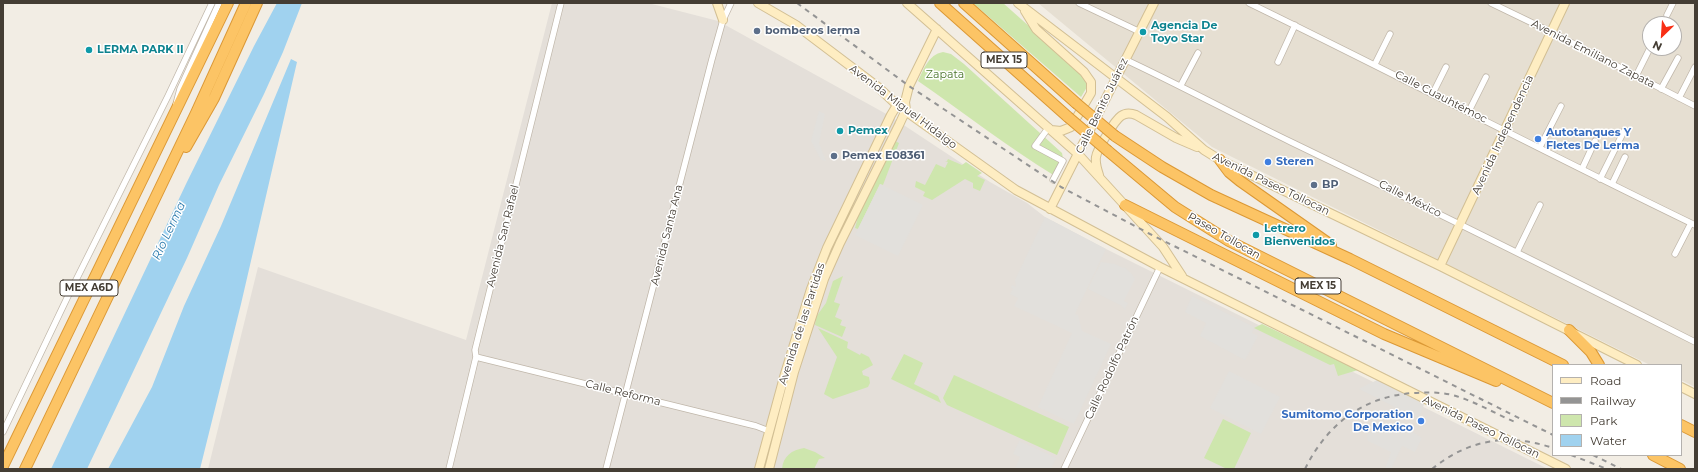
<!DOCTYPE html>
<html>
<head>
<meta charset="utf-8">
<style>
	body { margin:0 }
	#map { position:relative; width:1698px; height:472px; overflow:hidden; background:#f2ede4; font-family:Montserrat,sans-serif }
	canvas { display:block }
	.frame { position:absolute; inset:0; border:4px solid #443d34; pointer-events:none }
	.legend { position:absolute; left:1552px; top:364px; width:130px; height:92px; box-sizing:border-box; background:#fff; border:1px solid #b4b1ae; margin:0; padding:5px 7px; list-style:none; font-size:12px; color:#443d34 }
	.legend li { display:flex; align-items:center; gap:8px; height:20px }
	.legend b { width:20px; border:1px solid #b4b1ae }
	.north { position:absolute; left:1642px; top:16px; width:40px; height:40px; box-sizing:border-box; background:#fff; border:1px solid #b4b1ae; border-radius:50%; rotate:205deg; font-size:11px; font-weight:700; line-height:16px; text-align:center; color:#443d34 }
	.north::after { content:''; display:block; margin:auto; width:14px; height:18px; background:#f82f15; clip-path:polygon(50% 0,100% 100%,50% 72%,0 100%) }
</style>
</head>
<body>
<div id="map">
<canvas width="1698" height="472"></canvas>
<div class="frame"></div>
<ul class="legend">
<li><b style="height:5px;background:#feedc2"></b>Road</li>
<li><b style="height:5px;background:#949494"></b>Railway</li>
<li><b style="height:11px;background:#cee6ad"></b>Park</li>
<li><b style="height:11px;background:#a0d2ef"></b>Water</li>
</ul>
<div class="north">N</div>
</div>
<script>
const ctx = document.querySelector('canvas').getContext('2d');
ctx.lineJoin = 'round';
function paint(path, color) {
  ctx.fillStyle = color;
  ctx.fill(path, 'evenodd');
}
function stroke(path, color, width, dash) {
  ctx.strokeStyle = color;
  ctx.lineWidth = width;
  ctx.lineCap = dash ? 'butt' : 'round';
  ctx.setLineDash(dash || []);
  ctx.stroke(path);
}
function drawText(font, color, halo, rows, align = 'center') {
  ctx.font = font + ' Montserrat,sans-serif';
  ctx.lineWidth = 3;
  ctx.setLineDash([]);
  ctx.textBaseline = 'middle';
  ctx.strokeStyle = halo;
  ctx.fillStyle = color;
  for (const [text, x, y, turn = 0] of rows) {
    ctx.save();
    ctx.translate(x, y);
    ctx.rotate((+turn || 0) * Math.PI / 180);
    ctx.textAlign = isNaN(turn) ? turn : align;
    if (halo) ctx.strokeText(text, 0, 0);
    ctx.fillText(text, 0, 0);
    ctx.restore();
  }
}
const residential = new Path2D(`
	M1038 3H1695V387L1681 380V365H1650L1212 147ZM1650 24H1674V48H1650Z`);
const industrial = new Path2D(`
	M552 3H648L718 21 890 116 990 182 1027 203 1045 217 1106 249 1548 469H208L258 267 466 340Z`);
const green = new Path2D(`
	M973 3H1003L1084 75 1087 87 1081 97Z
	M943 52 951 54 964 64 1062 153 1063 158 1055 176C1008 147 964 113 918 81 924 69 928 55 943 52Z
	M893 140 899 143 883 185 880 184 858 229 855 228 862 202Z
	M948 159 962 165 966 162 982 173 977 176 985 180 980 191 973 188V183L965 179 932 200 923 196 925 192 915 187 916 181 925 185 936 164 945 168 948 162 945 161H947Z
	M843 276 834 302 840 304 835 317 842 320 840 325 846 327 842 337 815 325 816 317 826 303 833 281Z
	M1262 324 1358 370 1338 376 1334 364 1330 365 1254 328Z
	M818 328 848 342 847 348 860 355 861 353 869 357 873 365 862 371 863 375 869 377 870 383 868 387 833 399 824 394 837 357Z
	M904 354 923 363 914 384 938 396 941 403 891 379Z
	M954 375 1069 427 1057 455 947 405 943 398Z
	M1223 419 1251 433 1234 469H1227L1204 458Z
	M804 448 815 452 825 458 819 459 814 469H782C783 456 792 450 804 448Z`);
const parking = new Path2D(`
	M819 111 825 114 819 143 826 161 821 160 811 141Z
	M880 184 923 205 898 256 855 235Z
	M1045 217 1106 249 1075 314 1078 315 1082 331 1111 344 1074 424 1038 407 1072 333 1014 306 1018 298 1010 294 1013 289 1011 288 1012 285 1016 287 1015 280Z
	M1101 262 1115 264 1123 268 1124 267 1131 273 1135 279 1124 301 1128 303 1125 310 1122 306 1088 289Z
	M1192 296 1254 327 1252 333 1258 336 1245 360 1200 336 1206 323 1185 312Z
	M1229 371 1280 397 1261 434 1210 408Z
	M1377 380 1424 404 1419 419 1359 389Z
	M1373 419 1377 420 1394 429 1398 421 1412 429 1411 431 1422 438 1415 452 1402 446 1391 469H1385L1391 452 1368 441 1367 437Z
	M1019 441 1056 458 1051 469H1015L1020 457 1013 454Z`);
const water = new Path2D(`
	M277 3H302L283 52 264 94 219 185 187 258 87 469H51L186 184 254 46Z
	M291 59 297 62 241 304 200 469H108L152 387 184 306 221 226Z`);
const street = new Path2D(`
	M1079 3 1140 32
	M1249 3C1399 76 1546 153 1695 225
	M1491 3 1551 32 1695 106
	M1667 15 1673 3
	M1124 59C1180 85 1235 115 1291 142 1426 207 1561 274 1695 342
	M1278 62 1295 25
	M1375 64 1390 34
	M1636 76 1650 48
	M1181 85 1198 53
	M1661 89 1678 58
	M1433 93 1446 67
	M1679 98 1695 67
	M176 104 180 89 219 3
	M1469 111 1486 77
	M1049 127 1035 146 1063 161 1053 180
	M1540 147 1561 106
	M1582 169 1595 141
	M1600 179 1624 131
	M1612 184 1625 157
	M1517 252 1540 205
	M1675 254 1691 223
	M476 357 756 426 769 431
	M3 432 68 296 168 96 212 3
	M449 469 476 357 475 350 561 3
	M606 469 712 59 723 20 731 3
	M1064 469 1160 267`);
const secondary = new Path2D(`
	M717 3 723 20
	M758 3 796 25 878 87 897 105 1016 190 1160 267 1566 469
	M907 3 1078 154 1163 247 1182 276
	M1018 3 1167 117 1204 150 1220 160 1440 266 1637 365
	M1025 11 1036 29 1084 72 1091 82V93L1071 127 1061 131 1051 130
	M1099 175C1097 169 1095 163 1096 157 1097 149 1115 120 1121 116 1125 113 1131 113 1136 115L1176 138 1197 147
	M1050 209 1154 3
	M1440 266 1565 3
	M1681 387 1695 394
	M759 469 784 377 811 289 827 248 891 115 897 105 901 103
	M769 469 794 372 824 279 840 243 899 125 906 110 905 102 909 86 937 29`);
const highway = new Path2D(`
	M940 3 1068 117
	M964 3 1076 103
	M1115 136 1162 167 1211 195 1350 259 1563 365
	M186 147 214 98 257 3
	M1108 151 1175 207 1229 241 1553 403
	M1220 160 1229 172 1240 181 1331 245
	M1125 205 1384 334 1496 381
	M1569 330 1591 352 1599 365
	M1681 425 1695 432
	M1653 455 1680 469
	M3 466 228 3
	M25 469 196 113 246 3`);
const rail = new Path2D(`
	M797 3 909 86 1061 187 1150 234 1553 435
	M1571 455 1607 469
	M1593 455 1621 469
	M1305 469C1327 424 1364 396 1414 393 1428 392 1443 392 1456 396 1476 402 1496 414 1515 422
	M1432 469C1469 439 1508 433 1553 448`);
const highwayBridge = new Path2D(`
	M1076 103 1115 136
	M1068 117 1108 151`);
const markers = [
	[757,31,4,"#5c6f8a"],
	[1143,32,4,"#0f9aa8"],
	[89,50,4,"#0f9aa8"],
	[840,131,4,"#0f9aa8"],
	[1538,139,4,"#3f7fe0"],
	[834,156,4,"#5c6f8a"],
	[1268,162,4,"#3f7fe0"],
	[1314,185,4,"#5c6f8a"],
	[1256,235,4,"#0f9aa8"],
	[1421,421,4,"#3f7fe0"]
];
const shields = [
	[1004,60,46],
	[1318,286,46],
	[89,288,58]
];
const shieldNames = [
	["MEX 15",1004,60],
	["MEX 15",1318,286],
	["MEX A6D",89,288]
];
const cultureNames = [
	["Agencia De",1151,26],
	["Toyo Star",1151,39],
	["LERMA PARK II",97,50],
	["Pemex",848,131],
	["Letrero",1264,229],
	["Bienvenidos",1264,242]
];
const serviceNames = [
	["bomberos lerma",765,31],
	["Pemex E08361",842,156],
	["BP",1322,185]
];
const streetNames = [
	["Avenida Emiliano Zapata",1593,54,27],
	["Calle Cuauhtémoc",1441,97,27],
	["Calle Benito Juárez",1102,106,-64],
	["Avenida Miguel Hidalgo",903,107,37],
	["Avenida Independencia",1503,135,-65],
	["Avenida Paseo Tollocan",1271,184,26],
	["Calle México",1410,199,27],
	["Avenida Santa Ana",667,235,-76],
	["Avenida San Rafael",503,236,-76],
	["Paseo Tollocan",1224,236,30],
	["Avenida de las Partidas",802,324,-72],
	["Calle Rodolfo Patrón",1112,368,-65],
	["Calle Reforma",623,393,14],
	["Avenida Paseo Tollocan",1481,427,26]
];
const parkNames = [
	["Zapata",945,75]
];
const shopNames = [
	["Autotanques Y",1546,133],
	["Fletes De Lerma",1546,146],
	["Steren",1276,162],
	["Sumitomo Corporation",1413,415,"right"],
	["De Mexico",1413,428,"right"]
];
const waterNames = [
	["Río Lerma",169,231,-65]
];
paint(residential, '#e6dfd2');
paint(industrial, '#e4dfd9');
paint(green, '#cee6ad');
paint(parking, '#e2e0dc');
paint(water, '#a0d2ef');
stroke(street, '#c0b7aa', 7);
stroke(secondary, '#d2bf94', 10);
stroke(highway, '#db9835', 12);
stroke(street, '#fff', 5.5);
stroke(secondary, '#feedc2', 8);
stroke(highway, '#fcc465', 10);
stroke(rail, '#949494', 2, [5, 5]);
stroke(highwayBridge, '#db9835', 12, []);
stroke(highwayBridge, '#fcc465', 10);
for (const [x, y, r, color] of markers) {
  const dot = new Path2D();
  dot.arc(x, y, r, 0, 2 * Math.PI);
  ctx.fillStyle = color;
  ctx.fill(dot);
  stroke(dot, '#fff', 1.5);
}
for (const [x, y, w] of shields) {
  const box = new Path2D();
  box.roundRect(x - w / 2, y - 8, w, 16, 3);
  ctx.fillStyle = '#fff';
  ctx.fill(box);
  stroke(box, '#443d34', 1);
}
drawText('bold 10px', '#443d34', null, shieldNames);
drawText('bold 11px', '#0d838f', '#fff', cultureNames, 'left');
drawText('bold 11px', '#4e5e75', '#fff', serviceNames, 'left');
drawText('11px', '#443d34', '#fff', streetNames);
drawText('11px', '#487428', '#fff', parkNames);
drawText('bold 11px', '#366cbe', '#fff', shopNames, 'left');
drawText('italic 12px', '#2f7dae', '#fff', waterNames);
</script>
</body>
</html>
